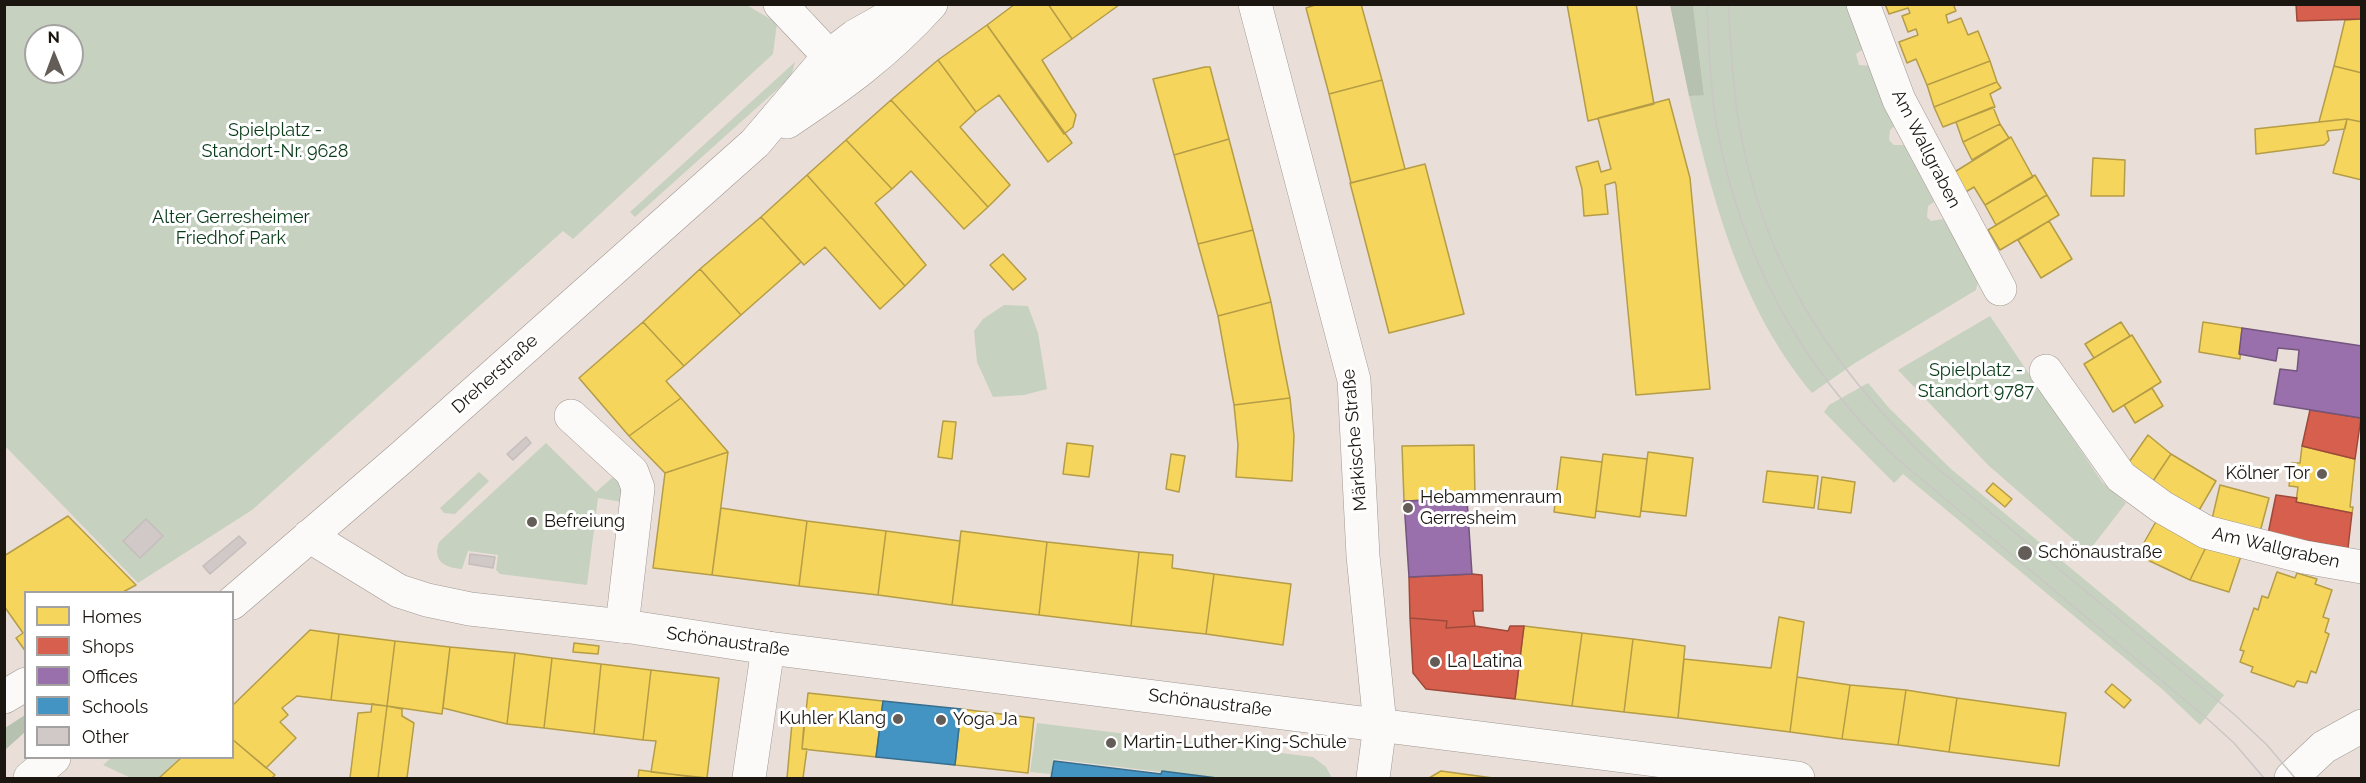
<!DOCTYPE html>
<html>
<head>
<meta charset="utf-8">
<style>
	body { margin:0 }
	#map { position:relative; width:2366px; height:783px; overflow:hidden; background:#e9dfd8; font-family:Raleway,sans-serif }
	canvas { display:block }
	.frame { position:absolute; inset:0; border:6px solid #1c1611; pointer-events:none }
	.legend { position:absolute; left:24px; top:591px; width:210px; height:168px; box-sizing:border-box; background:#fff; border:2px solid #a4a2a0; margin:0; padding:8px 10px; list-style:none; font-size:18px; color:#1c1611 }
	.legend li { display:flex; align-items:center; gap:12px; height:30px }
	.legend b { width:30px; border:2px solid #a4a2a0 }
	.north { position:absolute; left:24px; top:24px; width:60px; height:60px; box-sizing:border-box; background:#fff; border:2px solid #a4a2a0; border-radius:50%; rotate:359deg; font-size:16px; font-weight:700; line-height:24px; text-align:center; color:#1c1611 }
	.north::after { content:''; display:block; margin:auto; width:21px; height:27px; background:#645c57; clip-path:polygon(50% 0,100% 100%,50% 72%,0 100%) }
</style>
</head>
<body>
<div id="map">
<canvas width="2366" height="783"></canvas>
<div class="frame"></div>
<ul class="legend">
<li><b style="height:16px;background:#f6d55c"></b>Homes</li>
<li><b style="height:16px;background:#d6604d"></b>Shops</li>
<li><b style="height:16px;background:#9970ab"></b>Offices</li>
<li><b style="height:16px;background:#4393c3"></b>Schools</li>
<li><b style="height:16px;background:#d0c9c7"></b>Other</li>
</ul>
<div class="north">N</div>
</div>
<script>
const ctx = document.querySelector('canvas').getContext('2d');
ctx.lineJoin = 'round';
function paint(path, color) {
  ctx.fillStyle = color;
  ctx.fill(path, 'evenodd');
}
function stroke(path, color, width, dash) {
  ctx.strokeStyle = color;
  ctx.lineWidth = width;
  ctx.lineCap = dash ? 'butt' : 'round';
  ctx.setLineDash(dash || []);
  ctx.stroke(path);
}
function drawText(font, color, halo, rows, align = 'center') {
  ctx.font = font + ' Raleway,sans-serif';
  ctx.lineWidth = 6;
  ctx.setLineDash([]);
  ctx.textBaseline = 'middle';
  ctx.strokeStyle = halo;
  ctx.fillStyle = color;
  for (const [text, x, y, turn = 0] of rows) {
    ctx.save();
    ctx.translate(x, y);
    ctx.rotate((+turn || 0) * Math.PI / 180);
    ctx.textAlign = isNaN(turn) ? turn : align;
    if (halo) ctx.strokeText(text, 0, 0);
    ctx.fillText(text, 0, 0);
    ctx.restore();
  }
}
const green = new Path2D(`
	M745 4 777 23 773 54 573 239 563 231 252 510 138 583 5 446V5ZM36 36H72V72H36Z
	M1693 5H1849L1866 47 1856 54 1859 65 1873 66 1896 125 1890 130 1889 140 1894 145H1904L1934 202 1928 206 1927 217 1931 221 1943 219 1979 277 1976 290 1855 363 1812 393C1741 308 1713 202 1689 96L1704 94Z
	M795 62 791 77 635 217 630 212Z
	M1004 305 1028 306 1038 333 1047 389 1024 395 993 397 977 362 974 331 983 319Z
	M1990 316 2102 482 2126 503 2088 552 1988 465 1898 370Z
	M1868 383 1889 408 1951 469 2224 695 2200 725 2162 689 1903 474 1894 483 1824 412 1829 405Z
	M546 443 596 492 613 477 623 487 622 502 598 498 587 585 500 574 496 570 498 555 468 551 462 569C446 568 432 562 439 542Z
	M479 472 489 481 455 514 444 513 440 508Z
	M1037 723 1313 757 1326 767 1332 778H1211L1054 759 1051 774 1030 772Z
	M111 758H179V759L159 778H131L103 765Z`);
const forest = new Path2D(`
	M1670 5H1693L1704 95 1689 96Z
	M25 715V732L5 750V728Z`);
const homes = new Path2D(`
	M1015 4H1048L1072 39 1042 60 1076 115 1073 127 1064 134 987 25Z
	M1048 4H1119V5L1072 39Z
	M1318 4H1361L1382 80 1329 94 1306 8Z
	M1567 4H1636L1654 104 1588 121Z
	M1885 4H1953L1956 11 1946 15 1948 23 1961 18 1968 35 1978 31 1990 61 1927 85 1916 59 1907 63 1899 42 1918 35 1916 29 1908 32 1902 16 1910 13 1908 8 1889 14Z
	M2362 19V73L2334 66 2345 20Z
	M987 25 1072 143 1048 162 999 95 976 112 938 60Z
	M938 60 976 112 960 127 1010 185 988 207 891 100Z
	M1990 61 1997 82 1934 107 1927 85Z
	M2334 66 2362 73V122L2347 119 2319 122Z
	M1205 67H1210L1229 139 1174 155 1153 79Z
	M1382 80 1405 169 1351 183 1329 94Z
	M1997 82 2001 88 1990 94 1995 107 1943 127 1934 107Z
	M1669 99 1690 178 1710 389 1636 395 1616 185 1615 182 1605 185 1608 214 1584 216 1582 189 1576 167 1598 161 1601 172 1611 169 1598 118Z
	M891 100 988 207 964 229 911 171 892 189 846 140Z
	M1993 107 2000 124 1963 142 1956 122Z
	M2347 119 2362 122V180L2333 173Z
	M2347 119 2345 129 2327 131 2329 140 2324 145 2256 154 2255 129Z
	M2000 124 2009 138 1972 160 1963 142Z
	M2011 137 2033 177 1985 205 1974 187 1964 193 1953 173Z
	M1229 139 1253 230 1198 244 1174 155Z
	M846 140 892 189 875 203 926 265 905 286 807 175Z
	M2093 158 2125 160 2124 196H2091Z
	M1425 164 1464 314 1389 333 1350 183Z
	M807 175 905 286 880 309 825 247 804 265 761 217Z
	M2035 175 2047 195 1996 225 1985 205Z
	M2047 195 2059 215 2000 250 1988 230Z
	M761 217 801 262 741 315 700 269Z
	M2049 221 2072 259 2041 278 2018 240Z
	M1253 230 1271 302 1218 316 1198 244Z
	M1003 254 1026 279 1013 290 990 265Z
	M700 269 741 315 684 366 643 322Z
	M1271 302 1290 398 1234 405 1218 316Z
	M643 322 684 366 666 381 681 398 629 436 579 378Z
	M2121 322 2130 336 2094 358 2085 344Z
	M2203 322 2242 328 2240 359 2199 352Z
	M2132 335 2161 382 2113 412 2084 364Z
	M2152 388 2163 406 2135 423 2124 405Z
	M681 398 728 452 665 473 629 436Z
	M1290 398 1294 436 1292 481 1236 477 1238 445 1234 405Z
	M943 421 956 422 952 459 938 457Z
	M2148 435 2171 454 2151 484 2127 465Z
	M1067 443 1093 446 1089 477 1063 474Z
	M1474 445 1475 498 1404 501 1402 446Z
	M2302 446 2355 459 2350 507H2353L2352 513 2296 502 2298 487 2289 486 2292 463H2300Z
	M728 452 712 575 653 568 665 473Z
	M1648 452 1693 458 1686 516 1641 511Z
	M1171 454 1185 456 1179 492 1166 489Z
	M1603 454 1647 459 1640 517 1596 511Z
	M2171 454 2216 481 2198 512 2151 484Z
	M1561 457 1602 462 1595 518 1554 512Z
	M1767 471 1818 476 1814 508 1763 502Z
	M1822 477 1855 482 1851 513 1818 509Z
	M1993 483 2012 499 2005 507 1986 491Z
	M2220 485 2269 498 2260 532 2212 519Z
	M721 508 807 521 799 586 712 575Z
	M68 516 136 585 123 592H26V652L16 638 23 633 4 606V556Z
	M2158 518 2208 543 2190 580 2137 555Z
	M807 521 886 531 878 595 799 586Z
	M886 531 960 541 952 605 878 595Z
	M961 531 1047 542 1039 615 952 605Z
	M1047 542 1139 552 1131 626 1039 615Z
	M2208 543 2242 553 2229 592 2190 580Z
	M1139 552 1173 555 1172 568 1214 574 1206 634 1131 626Z
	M2277 572 2295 578 2297 573 2317 579 2315 584 2332 590 2323 617 2329 619 2325 632 2329 634 2316 673 2311 671 2307 683 2297 681 2294 687 2251 672 2253 667 2240 662 2244 651 2240 650 2254 608 2258 610 2262 596 2268 598Z
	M1214 574 1291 584 1283 645 1206 634Z
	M1779 617 1804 622 1790 732 1678 718 1684 659 1771 668Z
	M1524 626 1582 633 1572 706 1515 699Z
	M310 630 339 634 331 700 297 696 282 708 288 715 280 722 296 738 266 768 232 739V706Z
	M1582 633 1633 639 1624 712 1572 706Z
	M339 634 395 641 387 706 331 700Z
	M1633 639 1685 646 1678 718 1624 712Z
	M395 641 450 647 442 714 387 706Z
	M574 643 599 646 598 654 573 652Z
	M450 647 515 653 507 724 443 708Z
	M515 653 552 658 544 728 507 724Z
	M552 658 601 664 594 734 544 728Z
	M601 664 651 670 643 740 594 734Z
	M651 670 719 678 707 778 651 772 656 741 643 740Z
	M1797 677 1850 685 1842 739 1790 732Z
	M2112 684 2131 700 2124 708 2105 692Z
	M1850 685 1906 690 1898 745 1842 739Z
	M1906 690 1957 698 1949 752 1898 745Z
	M808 693 883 701 876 757 802 749Z
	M1957 698 2066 713 2059 766 1949 752Z
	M372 704 387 706 378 778H350L358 713 371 712Z
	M387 706 402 709V716L414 723 407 778H378Z
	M961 709 1034 718 1028 773 955 765Z
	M792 723H804L802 749H807L803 778H787Z
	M232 739 275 775 272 778H159L181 758H232Z
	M639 770 701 778H638Z
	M1441 771 1493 778H1429Z`);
const shops = new Path2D(`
	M2296 4H2362V19L2297 21Z
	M2310 410 2361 418 2355 459 2302 446Z
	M2276 495 2297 498 2296 502 2352 513 2348 548 2268 534Z
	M1472 574 1482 575 1483 611H1473L1475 626 1446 628 1447 621 1410 618 1409 577Z
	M1410 618 1447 621 1446 628 1475 626 1508 631 1510 626H1524L1515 699 1426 689 1413 673Z`);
const offices = new Path2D(`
	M2242 328 2362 346 2361 418 2274 404 2280 369 2297 371 2299 350 2278 348 2276 361 2239 354Z
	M1467 499 1472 574 1409 577 1404 501Z`);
const schools = new Path2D(`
	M883 701 961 709 955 765 876 757Z
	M1054 761 1161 774 1162 771 1217 778H1051Z`);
const building = new Path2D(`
	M526 437 531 443 513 460 507 454Z
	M146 519 163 536 140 558 123 541Z
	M239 536 246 543 210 574 203 566Z
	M470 554 495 557 493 568 469 564Z`);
const street = new Path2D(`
	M780 4 829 56
	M1255 4 1354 380 1363 556 1380 725 1373 778
	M1863 4 1899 100 2000 289
	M2046 371 2121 477 2162 507 2206 532 2304 557 2362 567
	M571 416 632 472 638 488 622 626
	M4 697 26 684
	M749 778 768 648
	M2291 778 2324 747 2362 726`);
const secondary = new Path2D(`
	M787 122C841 86 887 53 931 4
	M309 536 399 591 427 600 470 609 631 627 768 648 1798 778
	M232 603 402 457 755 143 829 56 855 36 912 4
	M30 778 54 758`);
const tram = new Path2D(`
	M1707 4C1709 45 1710 87 1717 128 1741 256 1800 366 1894 456L2211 722 2234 743 2264 778
	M1728 4C1731 42 1732 81 1738 118 1761 261 1827 363 1930 462L2235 715 2267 745 2295 778`);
const markers = [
	[2322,474,6,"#645c57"],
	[1408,508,6,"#645c57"],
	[532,522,6,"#645c57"],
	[2025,553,8,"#645c57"],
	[1435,662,6,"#645c57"],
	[898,719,6,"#645c57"],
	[941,720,6,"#645c57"],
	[1111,743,6,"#645c57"]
];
const parkNames = [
	["Spielplatz -",275,131],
	["Standort-Nr. 9628",275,152],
	["Alter Gerresheimer",231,218],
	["Friedhof Park",231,239],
	["Spielplatz -",1976,371],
	["Standort 9787",1976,392]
];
const streetNames = [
	["Am Wallgraben",1926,149,63],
	["Dreherstraße",495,374,-42],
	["Märkische Straße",1355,440,-95],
	["Am Wallgraben",2276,548,13],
	["Schönaustraße",728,642,8],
	["Schönaustraße",1210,703,7]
];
const poiNames = [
	["Kölner Tor",2310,474,"right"],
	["Hebammenraum",1420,498],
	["Gerresheim",1420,519],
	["Befreiung",544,522],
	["Schönaustraße",2038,553],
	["La Latina",1447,662],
	["Kuhler Klang",886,719,"right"],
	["Yoga Ja",953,720],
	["Martin-Luther-King-Schule",1123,743]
];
paint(green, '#c6d1c0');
paint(forest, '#b6c1b0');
paint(homes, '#f6d55c');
stroke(homes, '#b59c46', 1.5);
paint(shops, '#d6604d');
stroke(shops, '#9e4a3b', 1.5);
paint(offices, '#9970ab');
stroke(offices, '#74557d', 1.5);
paint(schools, '#4393c3');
stroke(schools, '#376e8e', 1.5);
paint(building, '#d0c9c7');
stroke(building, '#c5bdbc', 1.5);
stroke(street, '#9f9791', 34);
stroke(secondary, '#9f9791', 34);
stroke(street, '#fcfaf9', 33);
stroke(secondary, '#fcfaf9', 33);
stroke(tram, '#cac7c5', 1.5);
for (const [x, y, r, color] of markers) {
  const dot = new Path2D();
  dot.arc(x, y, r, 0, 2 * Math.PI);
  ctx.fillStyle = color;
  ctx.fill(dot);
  stroke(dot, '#fff', 2);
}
drawText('18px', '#093b19', '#fff', parkNames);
drawText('18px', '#1c1611', '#fff', streetNames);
drawText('18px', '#1c1611', '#fff', poiNames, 'left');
</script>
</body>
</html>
